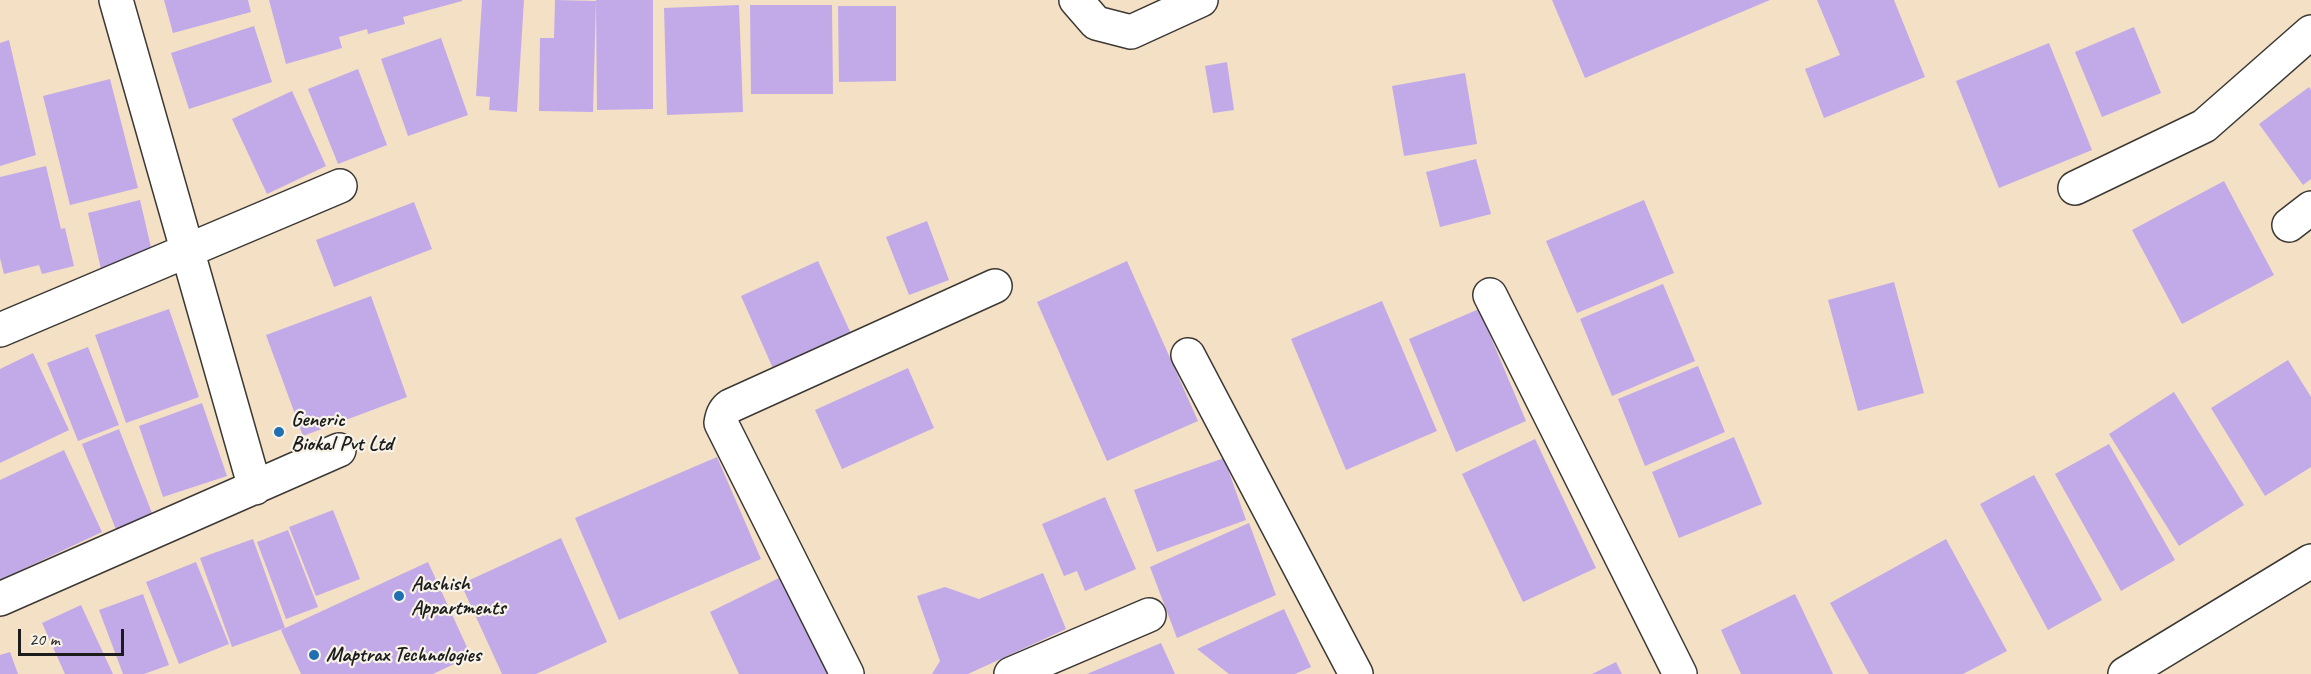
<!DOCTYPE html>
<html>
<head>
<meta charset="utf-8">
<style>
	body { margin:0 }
	#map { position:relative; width:2311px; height:674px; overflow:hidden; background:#f3e0c5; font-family:Caveat,sans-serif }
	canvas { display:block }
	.scale { position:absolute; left:18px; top:629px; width:106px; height:27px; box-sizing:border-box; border:3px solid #1c1c1c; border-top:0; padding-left:8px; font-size:18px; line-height:21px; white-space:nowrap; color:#1c1c1c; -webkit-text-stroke:4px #f7f3e8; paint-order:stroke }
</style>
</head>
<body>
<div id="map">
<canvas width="2311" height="674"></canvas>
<div class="scale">20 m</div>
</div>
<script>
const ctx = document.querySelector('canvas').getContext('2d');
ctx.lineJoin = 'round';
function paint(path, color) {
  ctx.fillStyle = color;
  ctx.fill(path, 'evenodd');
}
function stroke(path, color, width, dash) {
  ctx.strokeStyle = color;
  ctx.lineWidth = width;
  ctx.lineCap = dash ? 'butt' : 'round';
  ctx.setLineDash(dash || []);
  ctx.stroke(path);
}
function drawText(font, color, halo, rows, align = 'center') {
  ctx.font = font + ' Caveat,sans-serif';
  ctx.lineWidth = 4.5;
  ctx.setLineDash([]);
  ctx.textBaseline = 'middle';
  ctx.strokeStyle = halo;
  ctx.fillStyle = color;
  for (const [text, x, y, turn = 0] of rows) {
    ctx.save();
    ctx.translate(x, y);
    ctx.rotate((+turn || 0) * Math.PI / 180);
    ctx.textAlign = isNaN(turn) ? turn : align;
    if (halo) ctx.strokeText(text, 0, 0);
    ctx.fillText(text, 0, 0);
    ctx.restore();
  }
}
const building = new Path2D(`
	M164 0H248L251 12 173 33Z
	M269 0H462V1L403 17 405 24 368 34 367 29 339 37 342 48 286 64Z
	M482 0H524L517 112 489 110 490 97 476 96Z
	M555 0 596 1 593 112 539 111 540 38H554Z
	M596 0H653V109L597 110Z
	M1552 0H1770L1585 78Z
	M1817 0H1894L1925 77 1824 118 1805 69 1840 55Z
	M739 5 743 112 667 115 664 8Z
	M750 5H832L833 94H751Z
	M838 6H896V81L839 82Z
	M254 26 272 82 189 109 171 53Z
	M2134 27 2161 93 2102 117 2075 52Z
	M441 38 468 115 408 136 381 59Z
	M9 40 36 155 0 166V43Z
	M2049 43 2092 150 1999 188 1956 81Z
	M1227 62 1234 110 1213 113 1205 66Z
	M358 69 387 145 338 164 308 89Z
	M1465 73 1477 144 1404 156 1392 86Z
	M110 79 138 188 70 205 43 96Z
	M2309 87 2311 90V179L2303 185 2259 124Z
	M292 91 326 166 267 194 232 119Z
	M1476 159 1491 214 1440 227 1426 172Z
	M46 166 61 229 65 228 74 266 42 274 39 265 4 274 0 258V177Z
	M2224 181 2274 275 2182 324 2132 230Z
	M140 200 153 256 101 269 88 213Z
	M1644 200 1674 273 1577 313 1546 241Z
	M414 202 432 249 334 287 316 240Z
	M927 221 949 280 909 295 886 237Z
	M818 261 853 338 775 373 741 296Z
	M1127 261 1198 421 1107 461 1037 302Z
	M1894 282 1924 393 1858 411 1828 300Z
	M1663 284 1695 361 1612 396 1580 319Z
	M371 296 407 397 303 436 266 335Z
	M1382 301 1437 431 1346 470 1291 339Z
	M169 309 199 397 126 423 95 335Z
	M1479 309 1526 421 1456 452 1409 339Z
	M88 347 119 425 78 441 47 363Z
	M33 353 69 430 0 463V369Z
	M2288 360 2311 397V467L2265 496 2211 408Z
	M1698 366 1725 432 1645 466 1618 399Z
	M908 368 934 428 842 469 815 410Z
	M2174 392 2244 505 2179 546 2109 434Z
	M202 403 227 476 163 497 139 426Z
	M119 429 154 518 117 532 82 444Z
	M1734 437 1762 504 1679 538 1652 472Z
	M1535 439 1596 568 1523 602 1462 474Z
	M2109 444 2175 560 2121 591 2055 474Z
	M64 450 102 532 0 580V480Z
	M717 457 761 559 619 620 575 518Z
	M1224 458 1246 520 1157 552 1134 490Z
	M2034 475 2102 600 2048 630 1980 504Z
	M1105 497 1136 569 1085 591 1077 571 1064 576 1042 524Z
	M333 510 360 579 316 596 289 527Z
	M1249 523 1276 595 1177 638 1150 567Z
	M288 530 318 607 286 619 257 542Z
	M561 538 607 642 536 674H502L461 584Z
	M253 539 285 628 232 647 200 558Z
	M1946 539 2007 651 1963 674H1869L1830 603Z
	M196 562 229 644 179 664 146 582Z
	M428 562 471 656 433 674H301L281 630Z
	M1043 573 1066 629 968 674H932L940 661 917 596 945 587 979 599Z
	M783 576 829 674H739L710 612Z
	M143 594 169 665 144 674H123L99 610Z
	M1795 594 1833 674H1741L1721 630Z
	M81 605 113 674H65L42 623Z
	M1284 609 1311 667 1295 674H1229L1197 649Z
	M1161 643 1175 674H1087Z
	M10 652 18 674H0V655Z
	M1616 662 1622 674H1592Z`);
const minor = new Path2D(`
	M116 0 255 488
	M1076 0 1096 23 1131 32 1201 0
	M2075 188 2204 126 2311 32
	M2289 225 2311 208
	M1490 295 1680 674
	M0 330 340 186
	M1188 355 1356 674
	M0 599 339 450
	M847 674 721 423C722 416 724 410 730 406L995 286
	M1011 674 1149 615
	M2125 674 2311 561`);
const markers = [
	[279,432,6,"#1f6fb2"],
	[399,596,6,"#1f6fb2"],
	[314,655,6,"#1f6fb2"]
];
const poiNames = [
	["Generic",291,420],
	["Biokal Pvt Ltd",291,444],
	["Aashish",411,584],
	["Appartments",411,608],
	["Maptrax Technologies",326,655]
];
paint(building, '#c2aae9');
stroke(minor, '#3c3935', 36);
stroke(minor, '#fff', 33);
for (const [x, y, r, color] of markers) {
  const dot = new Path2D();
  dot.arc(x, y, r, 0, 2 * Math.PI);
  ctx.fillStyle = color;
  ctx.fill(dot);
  stroke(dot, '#f7f3e8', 2);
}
drawText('bold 21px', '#1c1c1c', '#f7f3e8', poiNames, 'left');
</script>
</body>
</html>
